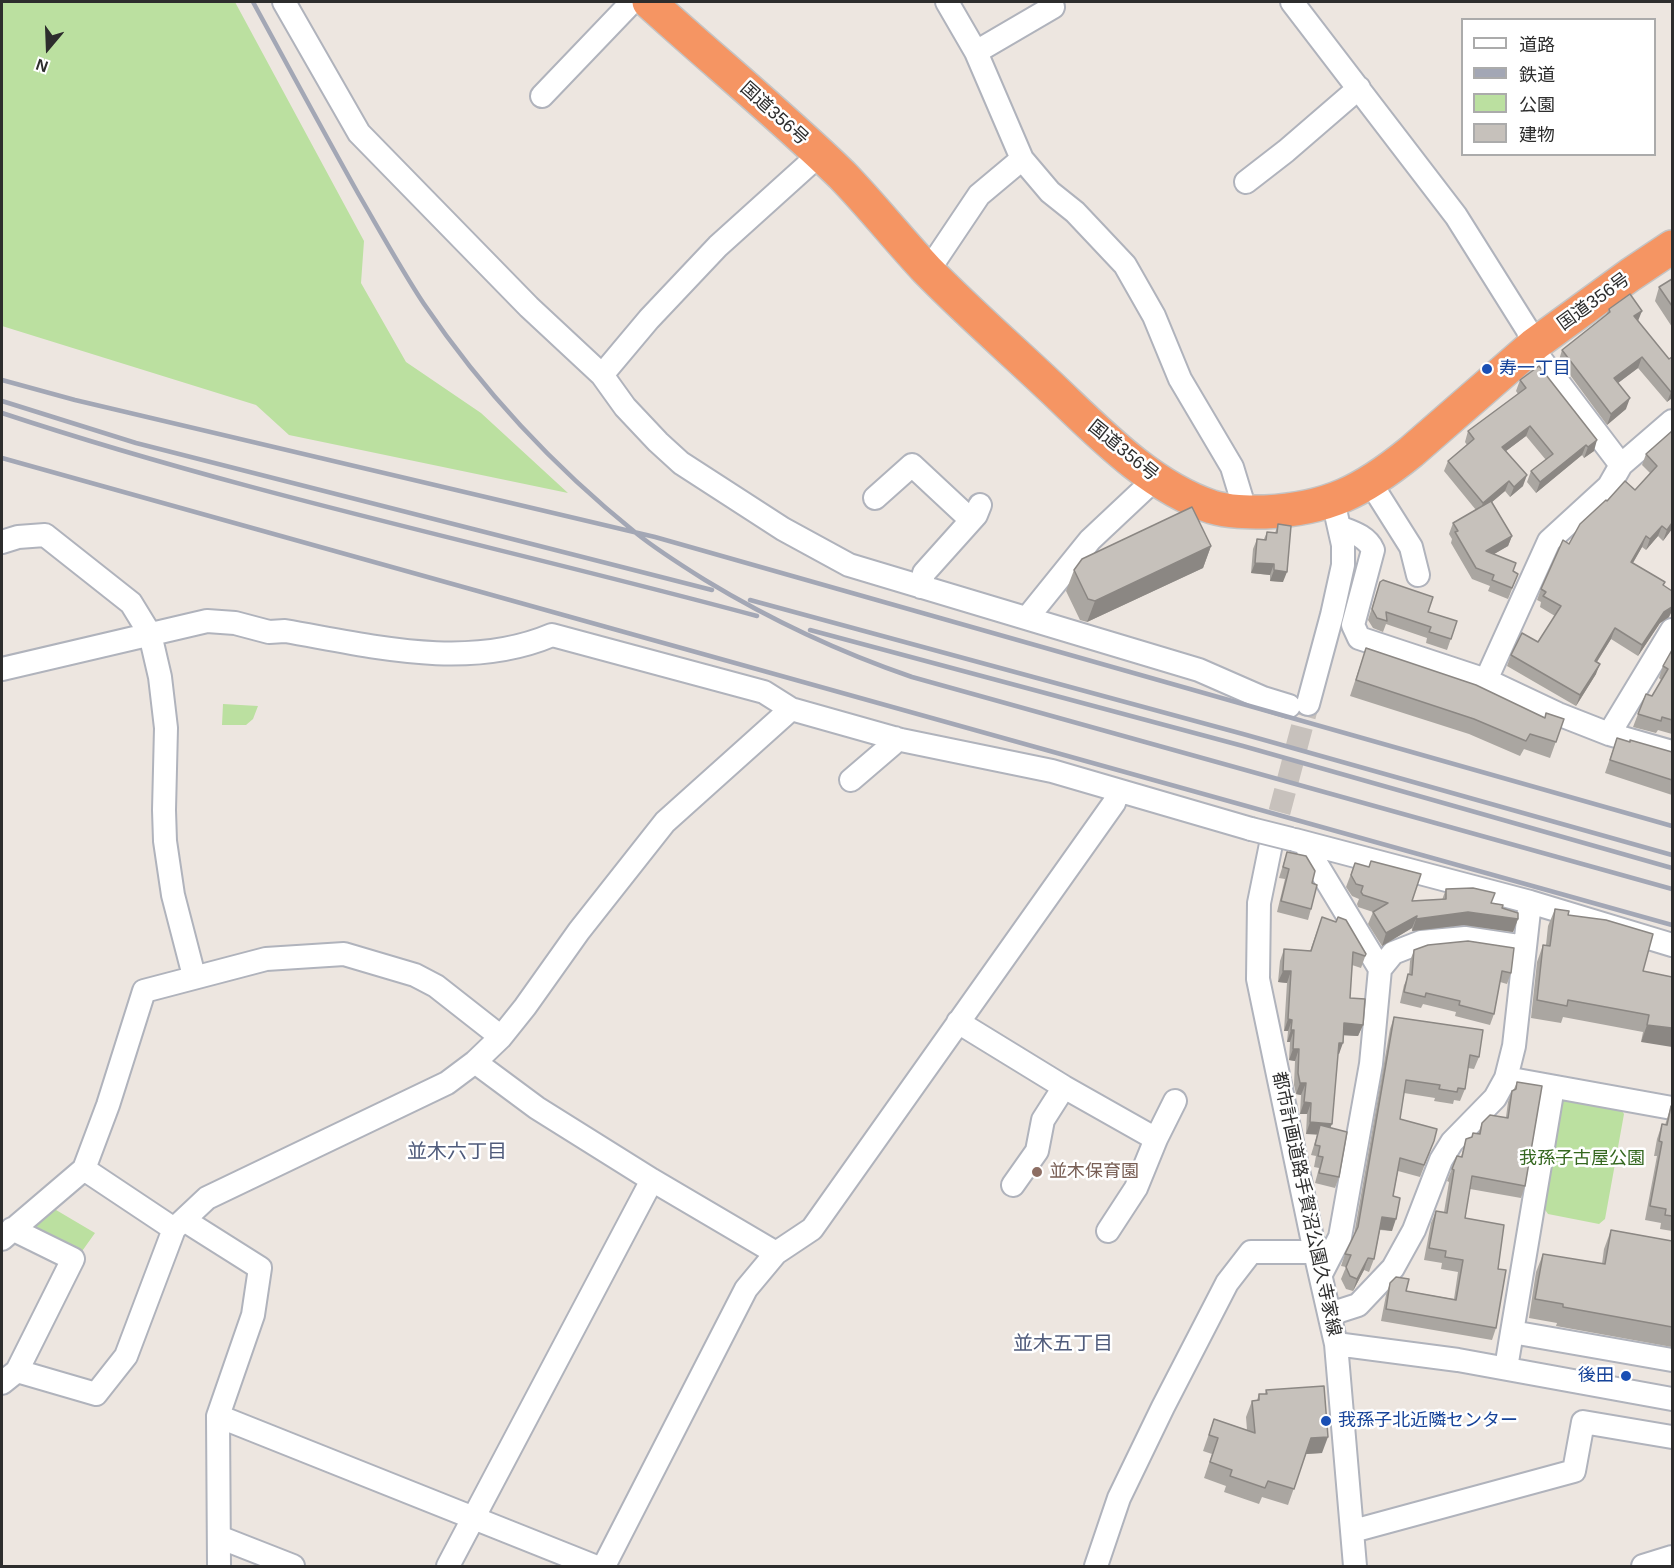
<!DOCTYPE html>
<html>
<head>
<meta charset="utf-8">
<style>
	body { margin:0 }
	#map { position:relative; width:1674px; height:1568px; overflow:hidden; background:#ede6e0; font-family:Helvetica,"Noto Sans JP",sans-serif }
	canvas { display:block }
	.frame { position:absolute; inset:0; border:3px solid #2d2d2d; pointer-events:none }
	.legend { position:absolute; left:1461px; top:18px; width:195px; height:138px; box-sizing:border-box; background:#fff; border:2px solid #ababab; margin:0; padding:8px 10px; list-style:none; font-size:18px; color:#2d2d2d }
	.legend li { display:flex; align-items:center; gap:12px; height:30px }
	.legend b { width:30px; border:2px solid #ababab }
	.north { position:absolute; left:18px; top:18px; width:60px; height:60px; -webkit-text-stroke:4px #fff; paint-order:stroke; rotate:199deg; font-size:16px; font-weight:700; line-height:24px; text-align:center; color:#2d2d2d }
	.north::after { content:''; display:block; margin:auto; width:21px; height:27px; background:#2d2d2d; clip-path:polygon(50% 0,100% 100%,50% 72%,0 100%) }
</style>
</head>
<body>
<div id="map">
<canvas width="1674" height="1568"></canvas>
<div class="frame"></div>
<ul class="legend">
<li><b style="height:8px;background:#fff"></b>道路</li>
<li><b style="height:8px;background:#a3a7b5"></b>鉄道</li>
<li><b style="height:16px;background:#bbe0a0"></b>公園</li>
<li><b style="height:16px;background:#c6c1bb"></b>建物</li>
</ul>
<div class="north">N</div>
</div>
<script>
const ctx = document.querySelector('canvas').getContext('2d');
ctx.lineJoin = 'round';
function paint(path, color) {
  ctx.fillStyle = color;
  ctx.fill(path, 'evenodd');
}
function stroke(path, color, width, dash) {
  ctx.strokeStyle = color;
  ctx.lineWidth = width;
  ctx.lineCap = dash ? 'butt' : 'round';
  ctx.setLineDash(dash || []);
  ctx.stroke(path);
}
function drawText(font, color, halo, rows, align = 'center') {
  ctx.font = font + ' Helvetica,"Noto Sans JP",sans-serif';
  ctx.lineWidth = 5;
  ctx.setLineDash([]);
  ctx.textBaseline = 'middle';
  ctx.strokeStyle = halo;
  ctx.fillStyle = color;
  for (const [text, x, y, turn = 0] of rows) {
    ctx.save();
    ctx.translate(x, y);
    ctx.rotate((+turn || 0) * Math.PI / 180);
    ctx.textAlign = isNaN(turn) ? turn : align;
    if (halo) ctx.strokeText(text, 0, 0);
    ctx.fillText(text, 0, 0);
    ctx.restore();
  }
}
const green = new Path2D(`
	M2 2H235L364 241 361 283 406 362 481 413 568 493 289 435 256 405 2 326Z
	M223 704 258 706 253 719 246 725H222Z
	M1569 1097 1619 1106 1624 1114 1605 1219 1599 1224 1548 1214 1541 1204 1560 1103Z
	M51 1207 95 1233 80 1254 35 1232V1221Z`);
const minorTunnel = new Path2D(`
	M1271 844 1308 704`);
const minor = new Path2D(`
	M284 2 359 133 529 307 602 375 625 407 658 442 681 463 783 529 849 565 1199 670 1263 698 1289 706
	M947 2 976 52 1022 159 1050 192 1075 212 1125 265 1154 316 1180 379 1232 467 1246 513
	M1292 2 1456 216 1527 329 1539 357 1621 465 1672 421
	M976 52 1053 7
	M542 96 632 2
	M1246 182 1286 151 1359 88
	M928 271 979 195 1022 159
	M602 375 649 319 718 246 820 154
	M1370 482 1411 547 1418 575
	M875 498 912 465 971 520
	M1339 527C1352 532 1367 536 1373 550L1353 625 1359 638 1486 680 1558 714 1609 734 1672 752
	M2 542 18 537 45 535 131 603 150 634 160 677 166 728 164 810 165 841 173 895 194 976
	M921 587 924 573 976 515 980 505
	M1027 618 1090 540 1156 478
	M2 669 207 621 235 623 269 632 285 631C372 646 467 671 552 635L764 692 791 709 901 740 1052 771 1251 829
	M1486 680 1549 541 1609 486 1621 465
	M1308 704 1332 615 1343 565V545L1336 514
	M1609 734 1672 630
	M851 780 893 744 895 738
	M1295 840 1530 902 1672 945
	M1271 844 1259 903 1258 979 1315 1252 1336 1344 1355 1566
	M1310 844 1308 850 1380 969 1371 1064 1340 1237 1321 1274
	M1380 969 1393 953 1421 942 1465 938 1525 947
	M958 1022 1064 1087 1156 1139
	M475 1062 537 1108 652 1180 776 1253
	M1506 1078 1672 1108
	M84 1169 174 1229
	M1013 1185 1037 1151 1043 1120 1064 1087
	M184 1220 260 1268 253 1315 218 1416 219 1566
	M12 1229 73 1259 17 1371
	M1108 1231 1136 1188 1156 1139 1175 1101
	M2 1239 84 1169 108 1105 144 991 266 959 344 954 415 975 436 986 501 1037
	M1330 1314 1358 1305 1393 1268 1414 1230 1441 1160 1452 1142 1495 1098 1506 1078 1514 1046 1530 902
	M1512 1332 1672 1360
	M1336 1344 1458 1360 1672 1399
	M1506 1368 1553 1087
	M2 1383 17 1371 96 1394 126 1356 174 1229 207 1198 447 1083 475 1062 501 1037 525 1007 579 931 665 822 791 709
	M218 1416 594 1566
	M1353 1531 1574 1471 1583 1422 1672 1437
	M219 1537 293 1566
	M448 1566 652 1180
	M604 1566 746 1289 776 1253 812 1229 1114 803 1118 791
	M1096 1566 1119 1498 1163 1407 1227 1283 1251 1252H1315
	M1643 1566 1672 1557`);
const highway = new Path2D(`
	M649 2C713 60 780 115 842 175 872 206 898 239 927 270 968 312 1013 351 1055 391 1100 434 1151 487 1212 507 1229 512 1247 512 1265 512 1328 509 1363 491 1411 452L1535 344 1630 275 1672 247`);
const rail = new Path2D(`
	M253 2C288 66 323 131 359 195 380 231 401 269 424 304 483 391 554 467 636 533 657 550 681 565 705 580 771 620 839 652 912 677L1672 889
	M2 380 75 400 655 537 1672 826
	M2 401 136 443 712 590
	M2 413C249 495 505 548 757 616
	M2 458 1672 925
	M750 600 1243 734 1672 855
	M810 630 1243 746 1672 868`);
const minorBridge = new Path2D(`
	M1251 829 1291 839`);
const wall = new Path2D(`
	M1672 279V327L1655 301 1659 287Z
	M1609 309 1638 321 1669 359 1672 398 1667 402 1638 368 1618 383 1626 409 1607 425 1559 360 1562 350 1606 315Z
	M1520 380 1594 451 1584 458 1582 455 1536 493 1527 482 1531 471 1546 460 1526 436 1506 451 1523 486 1510 497 1505 491 1492 502 1512 536 1508 546 1494 554 1513 571 1518 574 1508 599 1488 591 1490 586 1472 579 1451 543 1452 539 1449 534 1453 523 1476 510 1444 471 1448 461 1467 445 1465 442 1468 431 1518 394 1516 391Z
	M1672 431V529L1663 541 1658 536 1646 550 1642 547 1633 563 1665 582 1663 586 1669 617 1660 623 1638 656 1611 639 1597 662 1596 674 1576 706 1507 666 1511 655 1538 642 1555 616 1540 607 1541 602 1537 600 1541 589 1569 544 1607 501 1635 490 1650 473 1642 465 1646 454Z
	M1278 524 1283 582 1270 581V575L1251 573 1253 549 1257 539H1264L1267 532 1275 533Z
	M1211 546 1203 568 1087 622 1080 620 1066 591 1074 570Z
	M1380 582 1428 612 1457 621 1447 650 1426 643 1427 638 1386 624 1383 632 1373 628 1368 620Z
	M1366 648 1545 718 1564 719 1550 758 1524 749 1520 756 1469 734 1350 696Z
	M1672 650V734L1658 730 1656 733 1633 727 1638 714 1652 696 1661 680 1659 678 1663 666Z
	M1617 738 1630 742 1672 752V795L1605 773Z
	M1287 852 1312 883 1311 909 1308 920 1277 912 1285 879 1279 878Z
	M1355 863 1412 901 1442 900 1446 889 1491 903 1502 908 1518 919 1513 932 1464 925 1412 931V928L1382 946 1368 924 1373 912 1358 907 1357 904 1359 899 1352 896 1346 887Z
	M1555 909 1568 915 1643 971 1672 977 1641 1042 1643 1032 1563 1017 1561 1023 1531 1018 1537 962 1543 945H1546L1548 926Z
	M1322 917 1366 954 1361 968 1352 965 1350 998 1363 1025 1358 1036 1343 1035 1339 1054H1338L1330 1128 1339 1177 1335 1188 1315 1183 1319 1168 1314 1167 1316 1156 1311 1155 1317 1135 1306 1134 1307 1114H1300L1301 1095 1296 1094 1294 1085 1295 1061 1289 1060 1290 1042H1287L1288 1031H1284L1287 983 1278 982 1280 961 1284 949 1310 951Z
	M1414 950 1511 973 1507 984 1500 982 1494 1014 1490 1025 1455 1016 1456 1012 1423 1004 1421 1008 1400 1003 1404 985 1409 975 1410 961Z
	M1394 1017 1479 1057 1474 1069 1468 1068 1465 1089 1460 1101 1454 1100 1453 1104 1434 1101 1435 1098 1404 1093 1400 1119 1434 1141 1420 1177 1398 1171 1393 1196 1392 1231 1380 1230 1374 1259 1369 1272 1364 1270 1353 1291 1346 1289 1341 1279 1346 1267 1341 1266 1345 1254 1354 1235 1390 1029Z
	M1517 1082 1525 1186 1521 1198 1470 1189 1465 1218 1498 1269 1496 1328 1492 1340 1381 1321 1386 1295 1390 1283 1406 1291 1454 1299 1458 1272 1441 1269 1442 1263 1424 1260 1431 1223 1436 1211 1444 1212 1449 1182 1447 1181 1457 1156 1461 1157 1466 1139 1478 1134 1482 1123 1506 1117 1508 1102 1512 1091 1514 1089Z
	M1671 1106H1672V1231L1660 1229 1661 1223 1645 1220 1657 1156H1654L1657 1139 1662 1124 1665 1125Z
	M1611 1230 1672 1241V1347L1556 1326 1557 1323 1529 1318 1536 1272 1543 1254 1602 1264 1604 1249Z
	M1266 1390 1322 1453 1306 1454 1288 1505 1262 1497 1259 1504 1224 1492 1226 1486 1204 1478 1212 1454 1203 1451 1214 1419 1247 1430 1246 1417 1252 1401 1257 1400 1259 1394H1265Z`);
const shadedWall = new Path2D(`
	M1642 311 1638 321 1634 316Z
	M1642 357 1638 368 1610 389 1614 378Z
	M1672 391V398L1667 402 1671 392Z
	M1630 398 1626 409 1607 425 1611 414Z
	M1530 426 1526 436 1498 457 1502 447Z
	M1597 440 1594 451 1584 458 1588 447Z
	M1586 445 1582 455 1536 493 1540 482Z
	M1527 475 1523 486 1510 497 1514 487Z
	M1509 481 1505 491 1479 513 1483 503Z
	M1672 523V529L1663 541 1667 530Z
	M1662 526 1658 536 1646 550 1650 539Z
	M1512 536 1508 546 1482 561 1486 551Z
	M1646 536 1642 547 1627 573 1631 562Z
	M1211 546 1203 568 1087 622 1095 601Z
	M1255 563 1274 564 1270 575 1251 573Z
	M1274 570 1287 572 1283 582 1270 581Z
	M1672 607V611L1669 617 1660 623 1638 656 1642 645 1664 612Z
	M1615 628 1611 639 1591 671 1595 661Z
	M1600 664 1596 674 1576 706 1580 695Z
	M1468 912 1518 919 1513 932 1464 925 1412 931 1416 919Z
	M1417 916 1412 928 1382 946 1386 933Z
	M1283 971H1291L1287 983 1278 982Z
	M1288 1019 1292 1020 1288 1031H1284Z
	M1344 1023 1363 1025 1358 1036 1340 1035Z
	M1647 1025 1672 1028V1047L1641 1042Z
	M1291 1030H1294L1290 1042H1287Z
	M1339 1043H1343L1339 1054H1335Z
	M1293 1049H1299L1295 1061 1289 1060Z
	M1300 1083H1306L1301 1095 1296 1094Z
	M1304 1102 1311 1103 1307 1114H1300Z
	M1310 1122 1332 1124 1327 1135 1320 1125 1317 1134H1306Z
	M1382 1217 1396 1219 1392 1231 1378 1229Z
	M1368 1258 1364 1270 1353 1291 1357 1279Z
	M1328 1437 1322 1453 1306 1454 1311 1438Z`);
const building = new Path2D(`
	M1672 279V306L1659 287Z
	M1630 294 1642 311 1634 316 1669 359 1672 357V391L1671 392 1642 357 1614 378 1630 398 1611 414 1562 350 1610 312 1609 309Z
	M1539 366 1597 440 1588 447 1586 445 1540 482 1531 471 1553 454 1530 426 1502 447 1527 475 1514 487 1509 481 1483 503 1448 461 1474 439 1468 431 1526 388 1520 380Z
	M1672 431V523L1667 530 1662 526 1650 539 1646 536 1631 562 1665 582 1663 585 1672 591V607L1664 612 1642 645 1615 628 1595 661 1600 664 1580 695 1511 655 1522 633 1538 642 1561 606 1543 596 1546 592 1541 589 1563 540 1569 544 1580 524 1606 500 1607 501 1625 481 1635 490 1657 466 1646 454Z
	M1491 501 1512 536 1486 551 1516 563 1513 571 1518 574 1512 588 1492 580 1494 575 1476 568 1455 532 1458 531 1453 523Z
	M1192 507 1211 546 1095 601 1088 599 1074 570 1082 559Z
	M1278 524 1291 526 1287 572 1274 570V564L1255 563 1257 539 1266 540 1267 532 1277 533Z
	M1383 580 1433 597 1428 612 1457 621 1451 639 1429 632 1431 627 1386 612 1387 621 1377 618 1372 609 1380 582Z
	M1366 648 1476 685 1545 718 1546 713 1564 719 1556 742 1530 734 1526 741 1474 719 1356 680Z
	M1672 650V720L1662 717 1661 721 1638 714 1646 694 1652 696 1668 669 1663 666Z
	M1617 738 1630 742V740L1672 752V780L1610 760Z
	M1287 852 1306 856 1315 871 1312 883 1317 885 1311 909 1281 901 1289 869 1283 867Z
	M1371 861 1421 874 1412 901 1446 899V889L1473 888 1495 893 1491 903 1503 905 1502 908 1518 913V919L1468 912 1416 919 1417 916 1386 933 1373 912 1388 903 1363 895 1361 892 1363 886 1356 884 1351 875 1355 863 1369 867Z
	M1555 909 1569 911 1568 915 1606 920 1653 934 1643 971 1672 977V1028L1647 1025 1649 1015 1568 1000 1567 1006 1537 1000 1543 945 1550 946Z
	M1322 917 1336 922 1338 917 1346 920 1366 954 1365 956 1353 952 1350 998 1365 999 1363 1025 1344 1023 1343 1043H1339L1332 1124 1310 1122 1311 1103 1304 1102 1306 1083H1300L1298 1073 1299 1049H1293L1294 1030H1291L1292 1020 1288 1019 1291 971H1283L1284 949 1311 951Z
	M1468 941 1514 948 1511 973 1502 971 1494 1014 1459 1005 1460 1001 1426 993 1425 997 1404 992 1408 974 1412 975 1414 950 1428 945Z
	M1394 1017 1483 1030 1479 1057 1470 1055 1465 1089 1458 1088 1457 1092 1439 1089 1440 1085 1406 1080 1400 1119 1437 1129 1434 1141 1424 1165 1400 1158 1393 1196 1400 1198 1396 1219 1382 1217 1374 1259 1368 1258 1357 1279 1350 1276 1346 1267 1351 1255 1345 1254 1358 1227Z
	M1517 1082 1542 1086 1525 1186 1472 1176 1465 1218 1504 1225 1498 1269 1506 1270 1496 1328 1386 1309 1390 1283 1396 1277 1409 1279 1406 1291 1456 1300 1463 1260 1445 1257 1446 1251 1429 1248 1436 1211 1447 1213 1454 1170 1452 1169 1457 1156 1462 1157 1466 1139 1472 1137 1473 1133 1480 1134 1482 1123 1490 1115 1508 1118 1512 1091 1516 1089Z
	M1671 1106H1672V1216L1665 1215 1666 1209 1650 1206 1662 1142 1659 1141 1662 1124 1667 1125Z
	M1320 1125 1347 1132 1339 1177 1319 1173 1323 1157 1318 1156 1320 1146 1315 1145Z
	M1611 1230 1672 1241V1327L1563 1307V1304L1535 1299 1543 1254 1605 1264Z
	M1324 1386 1328 1437 1311 1438 1294 1489 1268 1481 1265 1488 1230 1476 1232 1470 1210 1462 1218 1438 1209 1435 1214 1419 1255 1433 1252 1401 1259 1400V1394H1267L1266 1390Z`);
const markers = [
	[1487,369,6,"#1a4fb4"],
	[1037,1172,6,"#8d6e63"],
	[1626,1376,6,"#1a4fb4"],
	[1326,1421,6,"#1a4fb4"]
];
const streetNames = [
	["国道356号",774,114,42],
	["国道356号",1594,302,-36],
	["国道356号",1123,451,39],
	["都市計画道路手賀沼公園久寺家線",1306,1204,78]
];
const transitNames = [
	["寿一丁目",1499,369],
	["後田",1614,1376,"right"],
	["我孫子北近隣センター",1338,1421]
];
const parkNames = [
	["我孫子古屋公園",1582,1159]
];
const educationNames = [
	["並木保育園",1049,1172]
];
const neighbourhoodNames = [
	["並木六丁目",457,1152],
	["並木五丁目",1063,1344]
];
paint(green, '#bbe0a0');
stroke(minorTunnel, '#c7c1bc', 22, [22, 11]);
stroke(minor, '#b0b3bc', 26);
stroke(highway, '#c4c4c4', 36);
stroke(minor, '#fff', 22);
stroke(highway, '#f59563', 33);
stroke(rail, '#a3a7b5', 4.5);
stroke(minorBridge, '#b0b3bc', 26, []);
stroke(minorBridge, '#fff', 22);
paint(wall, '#aaa6a1');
paint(shadedWall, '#8b8783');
paint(building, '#c6c1bb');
stroke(building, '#8b8783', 1.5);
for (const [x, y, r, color] of markers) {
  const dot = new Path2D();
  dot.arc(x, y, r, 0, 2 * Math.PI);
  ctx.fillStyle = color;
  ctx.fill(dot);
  stroke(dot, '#fff', 2);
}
drawText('18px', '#2d2d2d', '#fff', streetNames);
drawText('18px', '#164399', '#fff', transitNames, 'left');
drawText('18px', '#34671f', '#fff', parkNames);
drawText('18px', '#785e54', '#fff', educationNames, 'left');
drawText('20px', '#4f5b7b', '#fff', neighbourhoodNames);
</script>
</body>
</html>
